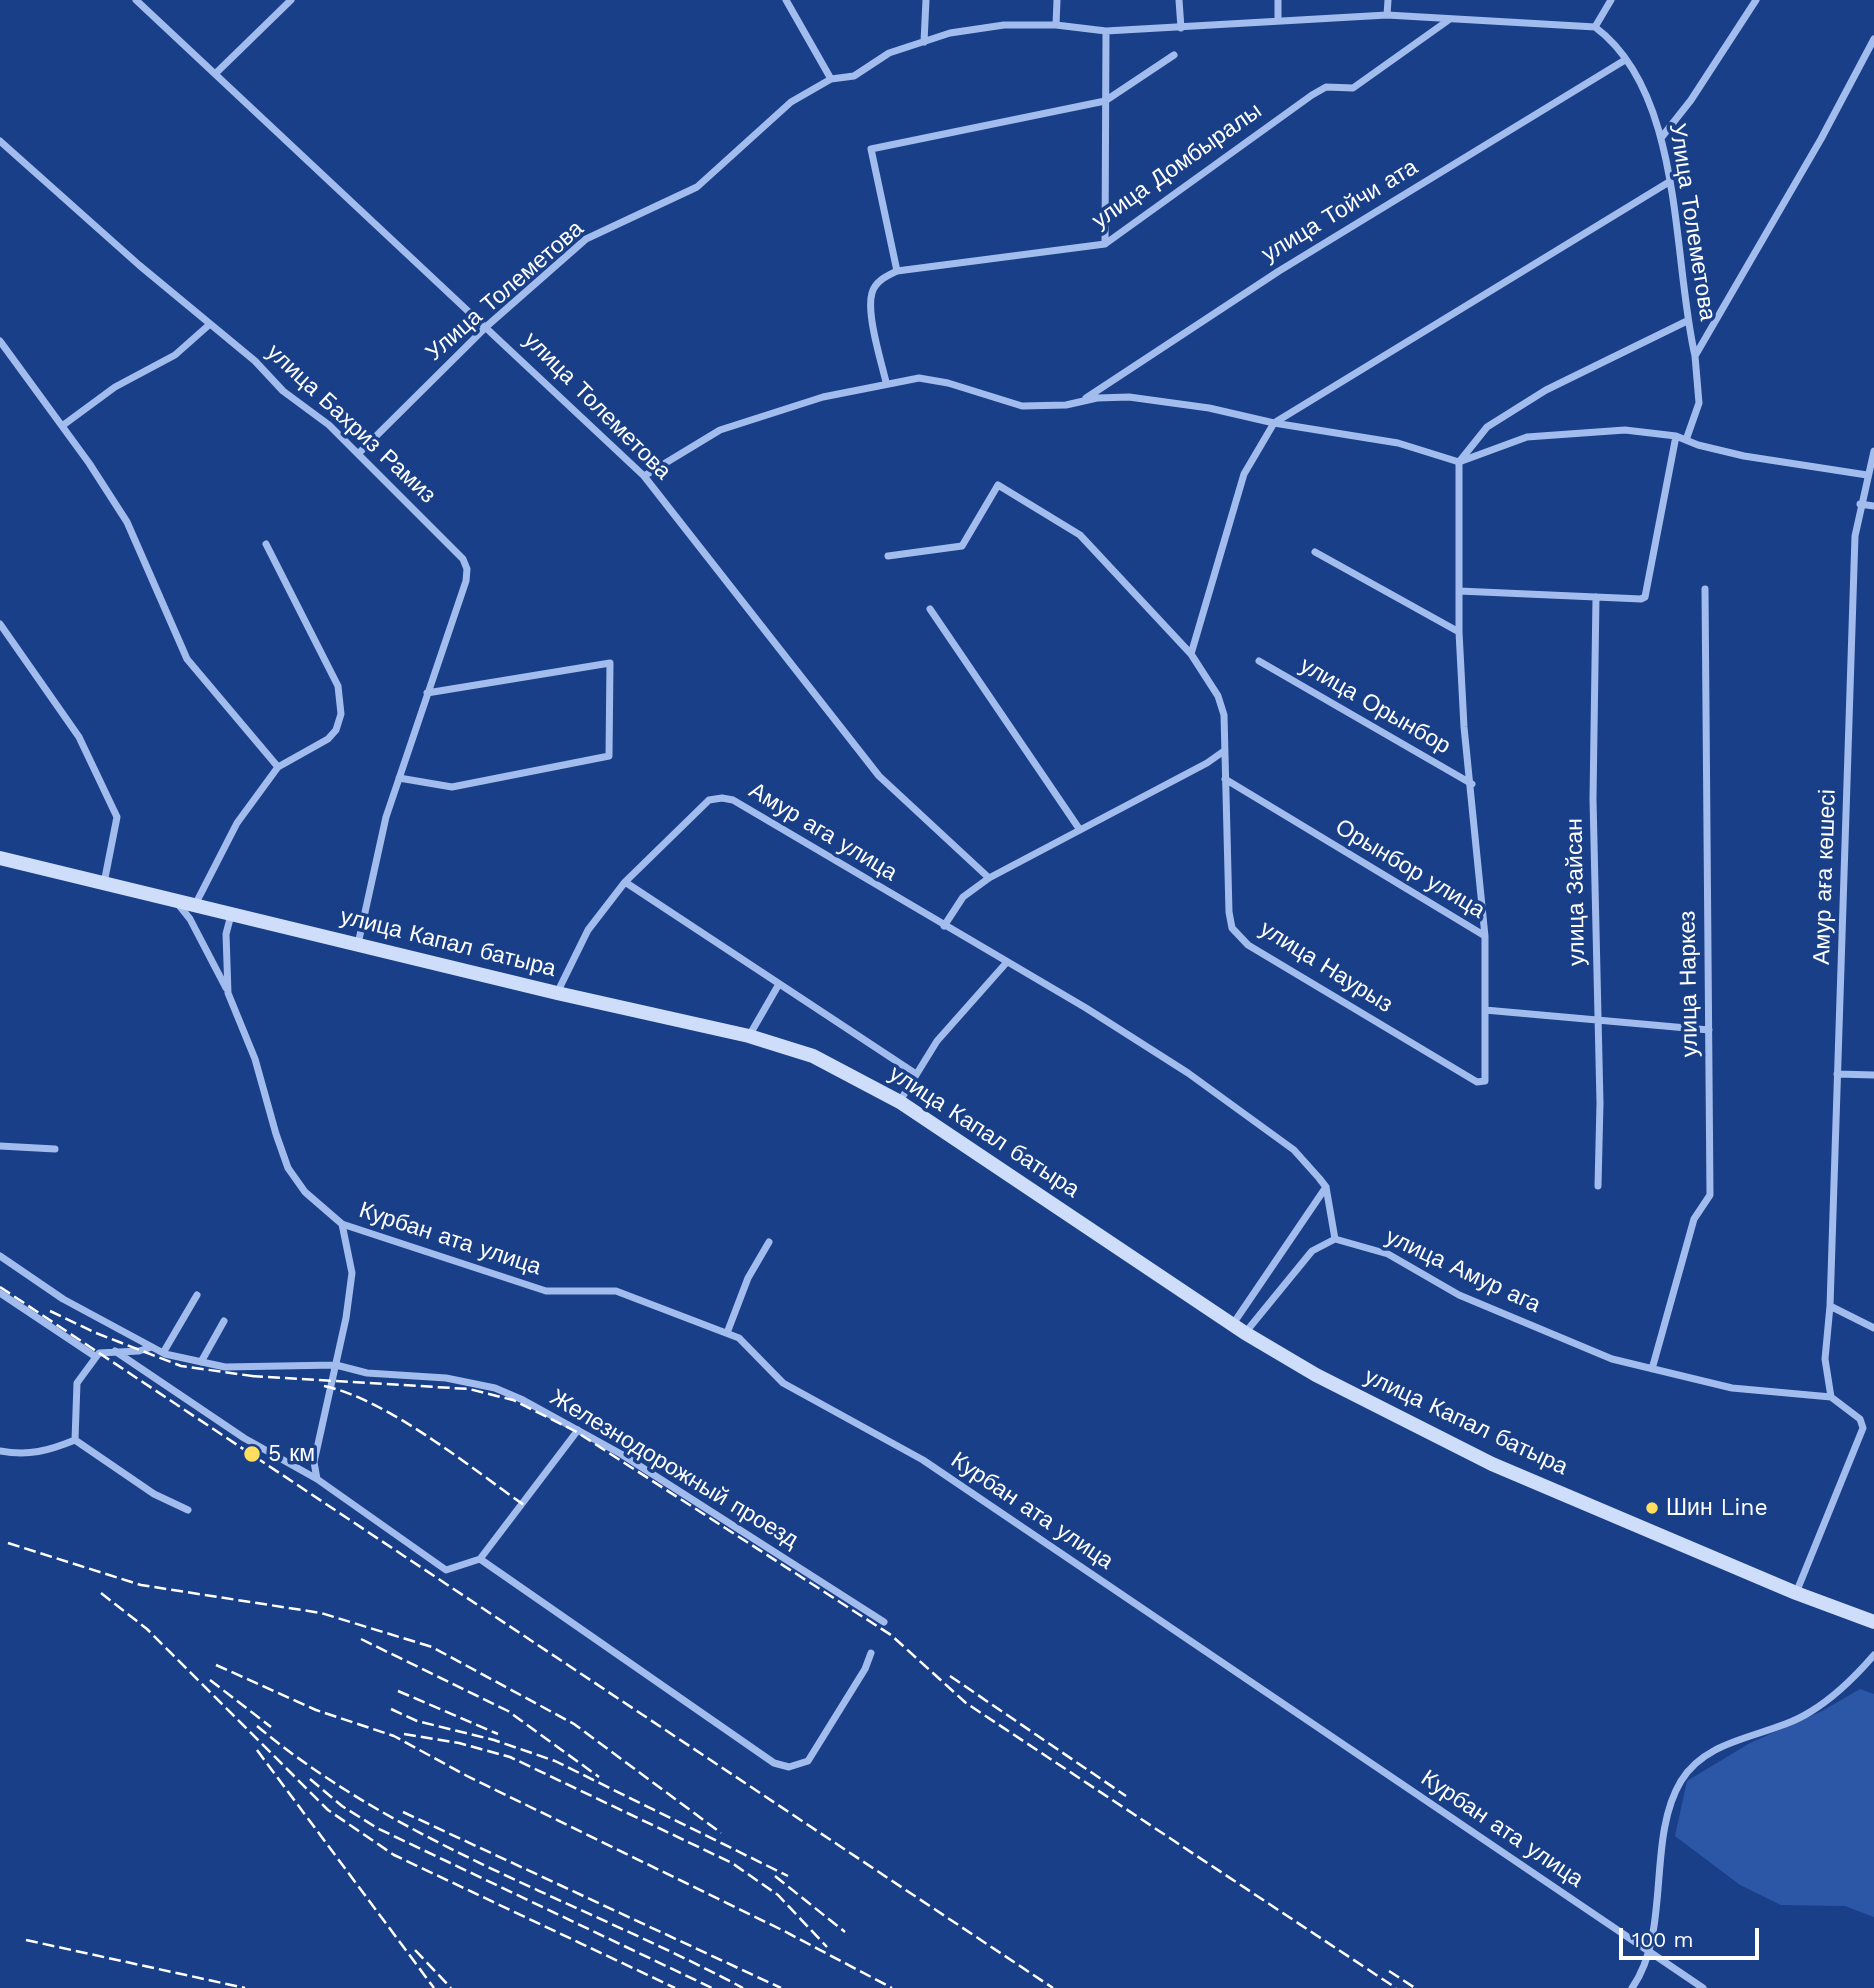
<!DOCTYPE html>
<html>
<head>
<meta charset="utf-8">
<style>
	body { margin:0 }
	#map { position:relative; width:1874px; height:1988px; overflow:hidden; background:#193f88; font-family:"Work Sans",sans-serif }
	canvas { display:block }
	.scale { position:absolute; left:1619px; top:1928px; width:140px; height:32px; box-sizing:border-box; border:4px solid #fff; border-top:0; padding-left:9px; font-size:21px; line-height:24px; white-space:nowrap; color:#fff; -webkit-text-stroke:5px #193f88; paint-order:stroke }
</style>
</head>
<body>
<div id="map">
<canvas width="1874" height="1988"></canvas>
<div class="scale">100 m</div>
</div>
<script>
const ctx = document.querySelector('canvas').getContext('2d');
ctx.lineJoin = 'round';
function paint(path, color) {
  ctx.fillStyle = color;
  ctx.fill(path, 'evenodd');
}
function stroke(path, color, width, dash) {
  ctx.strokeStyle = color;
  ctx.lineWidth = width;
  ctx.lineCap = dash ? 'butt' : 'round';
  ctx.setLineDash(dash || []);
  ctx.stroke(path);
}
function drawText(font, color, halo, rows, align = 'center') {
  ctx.font = font + ' "Work Sans",sans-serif';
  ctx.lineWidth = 7;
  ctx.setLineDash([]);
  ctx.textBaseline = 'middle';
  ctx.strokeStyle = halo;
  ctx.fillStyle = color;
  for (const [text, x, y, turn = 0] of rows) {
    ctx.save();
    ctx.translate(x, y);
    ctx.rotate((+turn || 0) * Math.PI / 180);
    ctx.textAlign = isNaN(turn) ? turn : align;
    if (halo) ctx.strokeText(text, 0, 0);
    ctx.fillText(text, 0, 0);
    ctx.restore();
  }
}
const green = new Path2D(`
	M1860 1689 1874 1694V1917L1845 1906 1781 1905 1740 1885 1675 1836 1687 1781 1750 1743 1822 1711Z`);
const minor = new Path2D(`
	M136 0 644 476 879 776 989 878
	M786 0 831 79
	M1179 0 1181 28
	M1278 0V19
	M1387 15 1388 0
	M1056 25 1057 0
	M1595 27 1611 0
	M924 42 926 0
	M215 74 291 0
	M1661 138 1691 100 1756 0
	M0 141 139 265 255 361 283 391 329 425 463 559 467 569 466 581 386 817 358 944
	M1105 244 1106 31
	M897 271 871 149 1105 101 1174 55
	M0 341 89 463 127 522 187 659 278 767
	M886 382C881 361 866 313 872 293 875 281 887 276 897 271L1105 244 1312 95 1326 87 1353 88 1450 19
	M1086 398 1279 271 1625 60
	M62 426 115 387 175 355 210 324
	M1686 440 1699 403 1695 356 1821 139 1874 39
	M360 452 487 326 586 239 697 187 791 102 831 79 854 76 889 53 950 33 1004 25H1056L1106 31 1387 15 1595 27C1684 93 1672 257 1695 356
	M644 476 720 430 823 397 919 378 948 383 1022 406 1066 405 1097 398 1129 397 1209 408 1274 423 1398 443 1459 462 1527 437 1625 430 1676 436 1698 445 1744 456 1867 475
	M1860 504 1874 506
	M1315 552 1459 632
	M888 556 962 546 998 485 1080 535 1191 654 1218 696 1224 715 1229 912 1232 928 1248 945 1477 1082 1485 1081V936L1225 779
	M1459 591 1641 599 1645 597 1676 436
	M1596 597 1593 799 1600 1103 1598 1186
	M930 609 1080 830
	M0 624 79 737 117 817 104 883
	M1191 654 1244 474 1274 423 1669 182
	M1259 661 1472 784
	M399 778 452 787 609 756 610 663 427 693
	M625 882 709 800 722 798 733 800 1086 1008 1188 1073 1294 1150 1319 1178 1326 1187 1335 1239 1388 1254 1459 1295 1612 1359 1732 1388 1831 1397
	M178 904 190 919 226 988
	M195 905 237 823 278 767 328 739 336 730 341 714 338 686 266 544
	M231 915 226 934 228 993 255 1059 276 1134 288 1168 305 1192 342 1224 352 1273 346 1318 314 1462 317 1479 446 1570 480 1559 578 1430
	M944 926 963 897 989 878 1207 763 1224 751
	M1485 936 1464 727 1459 632V462L1487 427 1546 390 1687 321
	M557 993 588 930 625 882 916 1074
	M1485 1010 1709 1030
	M749 1036 779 984
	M1837 1074 1874 1075
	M900 1101 937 1041 1007 962
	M0 1146 55 1149
	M342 1224 546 1291H616L739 1338 783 1383 923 1460 1703 1988
	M0 1256 63 1299 165 1354 225 1367 336 1365 367 1373 446 1378 495 1388 523 1400 621 1454 884 1622
	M0 1293 96 1357
	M1830 1306 1855 536 1874 451
	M1233 1324 1326 1187
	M727 1333 748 1278 769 1242
	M1245 1333 1312 1251 1335 1239
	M115 1351 244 1438 317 1479
	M163 1353 197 1295
	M201 1362 224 1321
	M1652 1369 1694 1219 1710 1195 1705 589
	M75 1440 154 1494 188 1510
	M0 1451C29 1456 48 1451 75 1440L77 1383 99 1353 139 1351 152 1347
	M480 1559 774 1763 789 1767 808 1761 865 1669 871 1653
	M1796 1593 1863 1428 1860 1419 1831 1397 1825 1359 1830 1306 1874 1328
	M1632 1988C1672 1931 1646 1839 1681 1781 1708 1736 1769 1738 1810 1712 1835 1697 1855 1677 1874 1655`);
const secondary = new Path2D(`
	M0 858 557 993 749 1036 813 1056 900 1102 1245 1333 1316 1375 1492 1464 1796 1593 1874 1622`);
const rail = new Path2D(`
	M0 1287 1053 1988
	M50 1311 96 1333 181 1366 259 1377
	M251 1376 469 1389 513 1400 575 1431 891 1635 966 1703 1396 1988
	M324 1386C387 1399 471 1468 524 1505
	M8 1543 141 1585 321 1613 432 1647 574 1724 721 1833
	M101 1593 147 1629 328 1810 394 1855 675 1988
	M361 1639 508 1711 599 1777
	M216 1665 316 1710 394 1736 467 1776 784 1931 892 1988
	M950 1676 1126 1796
	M210 1680 271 1727
	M398 1691 498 1734
	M391 1709 417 1721 494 1740 555 1761 788 1876
	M257 1726C399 1845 582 1902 743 1988
	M404 1734 459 1743 510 1757 732 1863 778 1895 827 1947
	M257 1750 434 1988
	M310 1779 342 1806 377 1828 712 1988
	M403 1812 781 1988
	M775 1876 845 1932
	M26 1940 245 1988
	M415 1950 451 1988
	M1389 1971 1415 1988`);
const markers = [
	[252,1454,9,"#ffdf5d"],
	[1652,1508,7,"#ffdf5d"]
];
const streetNames = [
	["улица Домбыралы",1177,166,-35],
	["улица Тойчи ата",1340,211,-31],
	["Улица Толеметова",1692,222,81],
	["Улица Толеметова",505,291,-41],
	["улица Толеметова",597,406,45],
	["улица Бахриз Рамиз",351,424,43],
	["улица Орынбор",1375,706,30],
	["Амур ага улица",823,832,31],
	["Орынбор улица",1410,869,31],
	["Амур аға көшесі",1825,877,-88],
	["улица Зайсан",1576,892,-91],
	["улица Капал батыра",448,943,14],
	["улица Наурыз",1326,967,32],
	["улица Наркез",1689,984,-91],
	["улица Капал батыра",984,1132,33],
	["Курбан ата улица",450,1239,18],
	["улица Амур ага",1463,1271,25],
	["улица Капал батыра",1466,1422,25],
	["Железнодорожный проезд",674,1469,31],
	["Курбан ата улица",1032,1511,34],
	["Курбан ата улица",1502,1829,34]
];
const poiNames = [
	["5 км",268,1454],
	["Шин Line",1666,1508]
];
paint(green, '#2c57a6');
stroke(minor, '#a2bced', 7);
stroke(secondary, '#ceddf9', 14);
stroke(rail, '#fff', 2.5, [12, 5]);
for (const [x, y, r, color] of markers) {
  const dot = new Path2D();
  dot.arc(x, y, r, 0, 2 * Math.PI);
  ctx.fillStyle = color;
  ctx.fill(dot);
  stroke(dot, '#193f88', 2.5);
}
drawText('23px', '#fff', '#193f88', streetNames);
drawText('23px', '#fff', '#193f88', poiNames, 'left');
</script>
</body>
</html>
